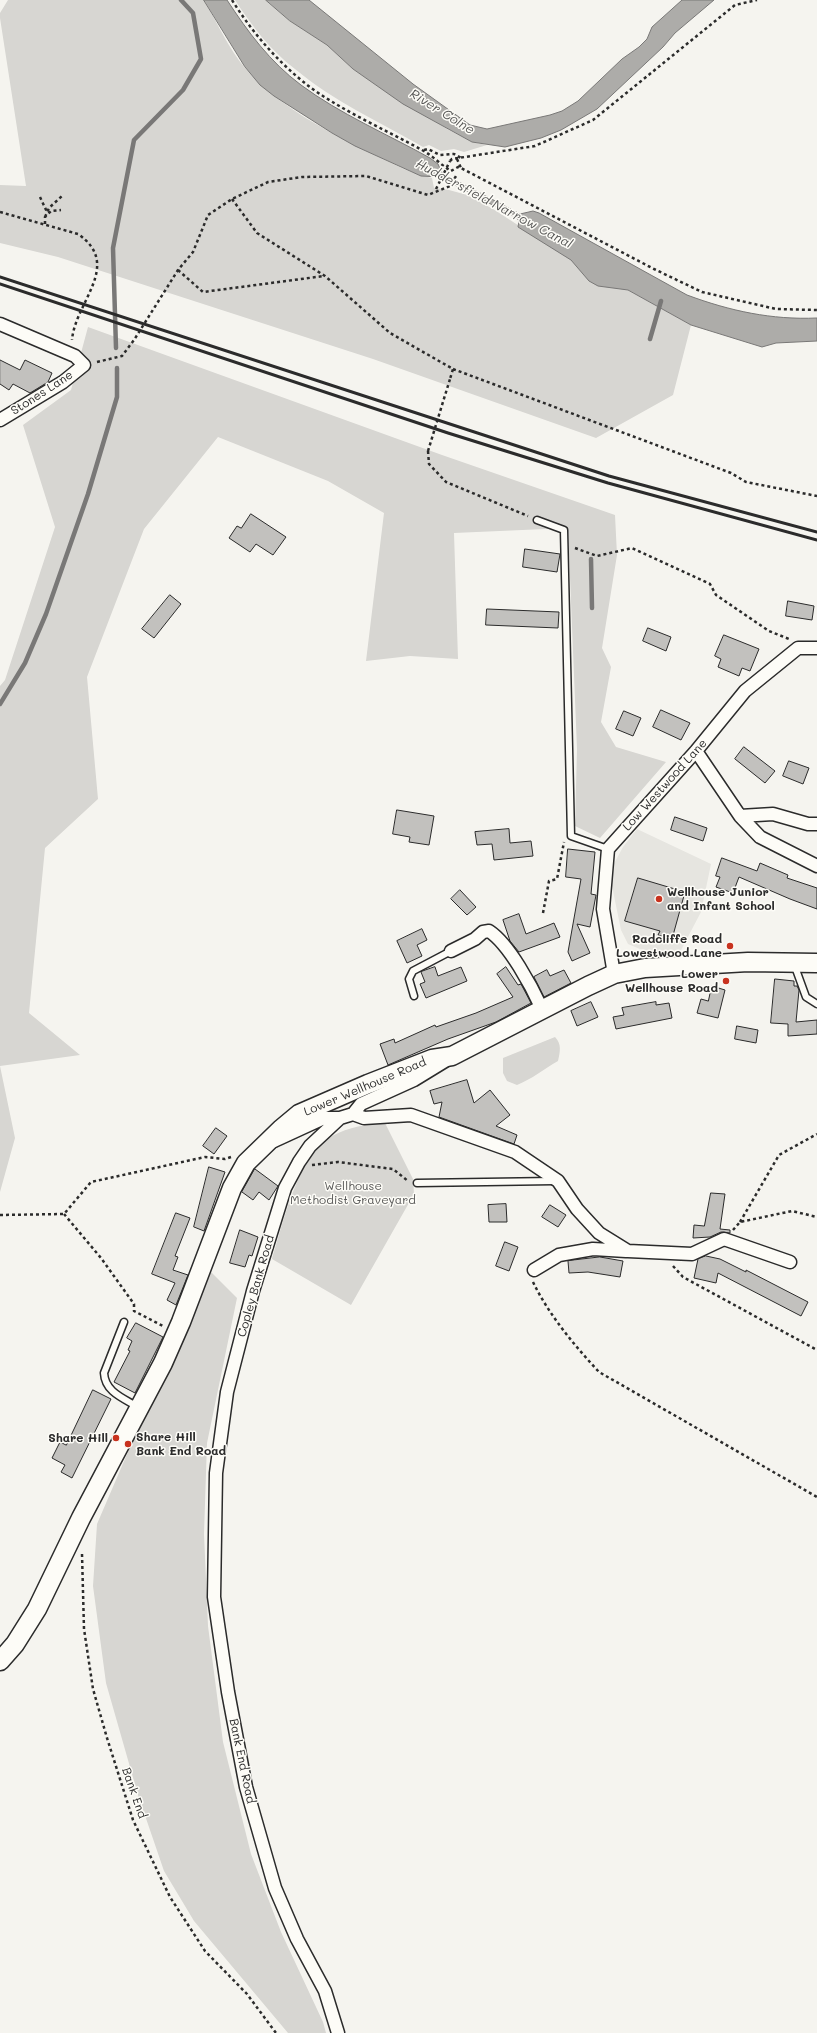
<!DOCTYPE html>
<html>
<head>
<meta charset="utf-8">
<style>
	body { margin:0 }
	canvas { display:block; background:#f5f4ef }
</style>
</head>
<body>
<canvas width="817" height="2033"></canvas>
<script>
const ctx = document.querySelector('canvas').getContext('2d');
ctx.lineJoin = 'round';
function paint(path, color) {
  ctx.fillStyle = color;
  ctx.fill(path, 'evenodd');
}
function stroke(path, color, width, dash) {
  ctx.strokeStyle = color;
  ctx.lineWidth = width;
  ctx.lineCap = dash ? 'butt' : 'round';
  ctx.setLineDash(dash || []);
  ctx.stroke(path);
}
function drawText(font, color, halo, rows, align = 'center') {
  ctx.font = font + ' Mali,sans-serif';
  ctx.lineWidth = 3;
  ctx.setLineDash([]);
  ctx.textBaseline = 'middle';
  ctx.strokeStyle = halo;
  ctx.fillStyle = color;
  for (const [text, x, y, turn = 0] of rows) {
    ctx.save();
    ctx.translate(x, y);
    ctx.rotate((+turn || 0) * Math.PI / 180);
    ctx.textAlign = isNaN(turn) ? turn : align;
    if (halo) ctx.strokeText(text, 0, 0);
    ctx.fillText(text, 0, 0);
    ctx.restore();
  }
}
const built = new Path2D(`
	M637 829 711 864 701 912 680 952 670 954 640 949 628 944 621 930 612 886 610 871 623 847Z`);
const green = new Path2D(`
	M8 0H204C217 22 228 48 245 68 279 107 330 133 375 155 394 164 412 174 432 178L434 188 449 190 467 195 493 209 572 260 580 270 628 290 691 325 673 395 596 438 373 359 58 257 0 243V185L26 186 0 18V13Z
	M235 0H266L290 21 327 45 353 69 377 85 449 130 472 142 487 145 464 152 454 149 441 151 429 145 423 147C380 122 333 101 295 69 270 50 252 26 235 0Z
	M88 327 442 455 615 515 617 555 602 648 611 667 601 722 616 747 666 762 600 838 575 826 577 749 568 528 454 533 458 659 410 656 366 661 384 513 328 481 218 437 144 529 87 677 98 799 45 848 29 1013 80 1055 0 1066 15 1138 0 1192V686L5 680 55 527 23 425 71 390Z
	M555 1037C562 1044 560 1052 558 1061 544 1069 532 1079 517 1085L507 1081 503 1073V1058Z
	M385 1123 413 1179 414 1194 351 1305 272 1259C283 1224 298 1154 332 1136 349 1127 367 1124 385 1123Z
	M211 1272 237 1298 207 1443 204 1534 208 1626 223 1742 251 1854 281 1932 323 2022 326 2033H288L194 1921 164 1871 138 1795 106 1683 93 1586 97 1524 137 1431Z`);
const water = new Path2D(`
	M204 0H227C248 32 270 62 301 85 340 114 387 134 430 158L438 164 442 173 520 214 533 211 539 213 687 295C730 311 772 320 817 318V341L776 343 762 347 691 325 628 290 598 286 589 281 571 260 518 227 519 221 517 218 440 177 421 176 355 146 332 133 274 96 260 85 245 67Z
	M266 0H309L413 84 470 125 487 129 550 115 562 111 578 101 622 59 639 47 647 39 652 27 682 0H714L675 33 663 47 597 109 561 130 541 138 505 147 472 142 403 104 353 69 327 45 290 21Z`);
const stream = new Path2D(`
	M650 339 661 301
	M116 348 113 248 134 140 183 90 201 59 193 13 181 0
	M591 559 592 608
	M0 704 25 663 46 614 88 494 117 397V368`);
const building = new Path2D(`
	M0 360 20 370 25 360 52 373 48 382 30 393 13 384 9 390 0 384Z
	M251 514 286 537 273 555 256 544 250 552 229 538 237 526 241 528Z
	M525 549 560 554 557 572 523 567Z
	M170 595 181 604 154 638 142 629Z
	M788 601 814 606 812 620 786 616Z
	M487 609 559 612 558 628 486 625Z
	M648 628 671 637 666 651 643 641Z
	M724 635 759 649 750 671 742 668 739 676 718 667 721 659 715 656Z
	M661 710 690 723 681 740 653 727Z
	M624 711 641 718 633 736 616 729Z
	M744 747 775 771 765 783 735 759Z
	M789 761 809 768 803 784 783 776Z
	M397 810 434 816 429 845 409 842 410 837 393 834Z
	M675 817 707 828 703 841 671 830Z
	M509 829 510 843 531 841 533 856 494 860 492 844 477 845 475 832Z
	M568 849 595 852 591 894 596 895 590 927 577 924 590 953 572 961 568 952 581 879 566 877Z
	M722 858 757 871 760 863 788 875 787 878 817 888V909L790 899 739 877 733 893 716 887 720 877 716 876Z
	M638 878 685 892 672 939 658 935 660 931 625 921Z
	M460 890 476 907 467 915 451 899Z
	M519 914 526 934 554 923 560 937 519 952 510 941 503 920Z
	M422 929 427 940 417 945 422 956 407 963 397 941Z
	M435 967 438 976 461 967 467 981 426 998 420 984 425 982 421 972Z
	M506 967 518 985 521 984 531 1003 496 1022 448 1039 388 1065 380 1044 394 1039 395 1043 435 1025 436 1027 476 1013 513 997 497 974Z
	M547 970 550 976 564 970 571 983 544 997 534 977Z
	M775 979 794 981V986H797L799 990 796 1022 817 1020V1034L788 1036V1024L771 1023Z
	M712 986 725 990 718 1018 697 1013 701 999 708 1001Z
	M591 1002 598 1017 577 1026 571 1011Z
	M656 1002V1005L669 1003 672 1018 616 1029 613 1017 624 1015 622 1008Z
	M737 1026 758 1030 756 1043 735 1039Z
	M467 1080 474 1103 490 1090 510 1115 496 1126 517 1135 514 1144 439 1117 442 1102 434 1104 430 1091Z
	M216 1128 227 1136 214 1154 203 1146Z
	M209 1167 225 1172 204 1231 194 1227Z
	M255 1169 278 1186 269 1200 259 1192 253 1200 242 1192Z
	M711 1193 725 1194 720 1229 730 1230V1233L721 1232 710 1237 693 1238 694 1225 704 1226Z
	M506 1204 507 1222H489L488 1205Z
	M550 1205 566 1215 558 1227 542 1217Z
	M176 1213 190 1218 175 1256 178 1257 173 1270 188 1275 176 1305 167 1300 175 1283 152 1274Z
	M240 1230 258 1237 252 1256 249 1255 245 1267 230 1263Z
	M505 1242 518 1247 509 1271 496 1266Z
	M706 1256 720 1259 746 1272V1270L808 1302 801 1316 718 1273 716 1283 694 1278 698 1259Z
	M600 1257 623 1261 620 1277 588 1272 569 1273 568 1261Z
	M136 1323 163 1337 135 1393 114 1382 130 1351 128 1350 132 1341 127 1338Z
	M93 1390 111 1399 72 1478 61 1472 65 1465 52 1458 60 1442 66 1445Z`);
const path = new Path2D(`
	M232 0C252 32 276 60 306 84 338 109 386 130 422 150 433 156 441 165 451 171L458 167 461 168 654 269 702 292 776 309 817 310
	M424 150 428 149 440 155 454 154 461 158
	M457 159 461 168
	M450 161 452 159 535 146 593 120 735 5 757 0
	M40 197 47 212
	M232 199 257 233 325 276 390 333 453 369 450 379
	M0 212 78 234C123 265 75 302 72 340
	M45 217 49 208 62 196
	M45 224V217L51 211 61 210
	M178 270 203 292 324 276
	M97 362 122 356 134 340 178 270 193 252 208 215 232 199 268 182 302 177 366 176 428 195 450 186 456 176
	M453 369 731 473 746 482 817 496
	M428 451 429 464 446 482 528 516
	M575 548 597 556 632 548 710 584 716 595 769 631 789 639
	M543 913 549 881 557 879 564 842
	M312 1165 338 1162 393 1169 408 1181
	M64 1214 101 1258 134 1304V1311L163 1326
	M0 1215 64 1214 91 1182 205 1157 225 1159 231 1157
	M740 1222 779 1155 817 1134
	M733 1230 740 1222 792 1211 817 1217
	M673 1266 683 1277 817 1350
	M533 1282C549 1315 574 1345 599 1372L817 1497
	M82 1554 84 1629 93 1689 107 1738 133 1820 170 1897 205 1951 247 1994 276 2033`);
const lane = new Path2D(`
	M537 520 564 530 571 836 608 849
	M794 964 806 997 817 1004
	M414 996 409 979 413 971 451 951
	M417 1183 554 1181
	M124 1322 104 1373C105 1392 123 1398 138 1407`);
const street = new Path2D(`
	M0 324 75 356 84 365 63 382 0 420
	M696 751 740 816 773 814 808 824H817
	M740 816 760 837 817 866
	M451 951 475 939 483 932 489 931C509 944 532 987 542 1009
	M614 974 603 909 608 849 696 751 745 691 798 648H817
	M353 1114 364 1118 411 1115 515 1152 558 1181 577 1209 599 1233 628 1251 692 1254 724 1239 790 1262
	M274 1141 324 1118H340L353 1114 361 1104 414 1080 450 1058
	M534 1270 559 1255 593 1249 626 1251
	M338 2033 325 1991 297 1939 275 1888 246 1787 228 1692 214 1597 216 1473 227 1392 253 1291 285 1188 299 1162 310 1146 340 1118`);
const secondary = new Path2D(`
	M0 1661 15 1644 37 1609 81 1518 163 1363 181 1322 232 1188 246 1163 281 1129 299 1114 368 1084 432 1059 452 1056 588 986 614 974 645 968 748 962 817 963`);
const rail = new Path2D(`
	M0 277 609 476 817 532
	M0 284 448 433 608 483 817 540`);
const pathBridge = new Path2D(`
	M436 189 450 161
	M428 451 450 379`);
const markers = [
	[659,899,4,"#c8321e"],
	[730,946,4,"#c8321e"],
	[726,981,4,"#c8321e"],
	[116,1438,4,"#c8321e"],
	[128,1444,4,"#c8321e"]
];
const streetNames = [
	["Stones Lane",42,393,-33],
	["Low Westwood Lane",665,785,-48],
	["Lower Wellhouse Road",365,1087,-23],
	["Copley Bank Road",256,1286,-74],
	["Bank End Road",242,1761,78],
	["Bank End",134,1793,71]
];
const poiNames = [
	["Wellhouse Junior",667,892,"left"],
	["and Infant School",667,906,"left"],
	["Radcliffe Road",722,939],
	["Lowestwood Lane",722,953],
	["Lower",718,974],
	["Wellhouse Road",718,988],
	["Share Hill",136,1437,"left"],
	["Bank End Road",136,1451,"left"],
	["Share Hill",108,1438]
];
const parkNames = [
	["Wellhouse",353,1186],
	["Methodist Graveyard",353,1200]
];
const waterNames = [
	["River Colne",442,112,32],
	["Huddersfield Narrow Canal",494,204,28]
];
paint(built, '#e6e5e0');
paint(green, '#d7d6d2');
paint(water, '#adaca9');
stroke(water, '#797877', 1);
stroke(stream, '#797877', 4.5);
paint(building, '#c2c1be');
stroke(building, '#2b2b2b', 1);
stroke(lane, '#2b2b2b', 9);
stroke(street, '#2b2b2b', 15);
stroke(secondary, '#2b2b2b', 21);
stroke(path, '#2b2b2b', 2.5, [3, 3]);
stroke(lane, '#fdfcf7', 6);
stroke(street, '#fdfcf7', 12);
stroke(secondary, '#fdfcf7', 18);
stroke(rail, '#2b2b2b', 3);
stroke(pathBridge, '#2b2b2b', 2.5, [3, 3]);
for (const [x, y, r, color] of markers) {
  const dot = new Path2D();
  dot.arc(x, y, r, 0, 2 * Math.PI);
  ctx.fillStyle = color;
  ctx.fill(dot);
  stroke(dot, '#fdfcf7', 1.5);
}
drawText('12px', '#2b2b2b', '#fdfcf7', streetNames);
drawText('bold 12px', '#2b2b2b', '#fdfcf7', poiNames, 'right');
drawText('12px', '#565655', '#fdfcf7', parkNames);
drawText('italic 13px', '#585857', '#fdfcf7', waterNames);
</script>
</body>
</html>
